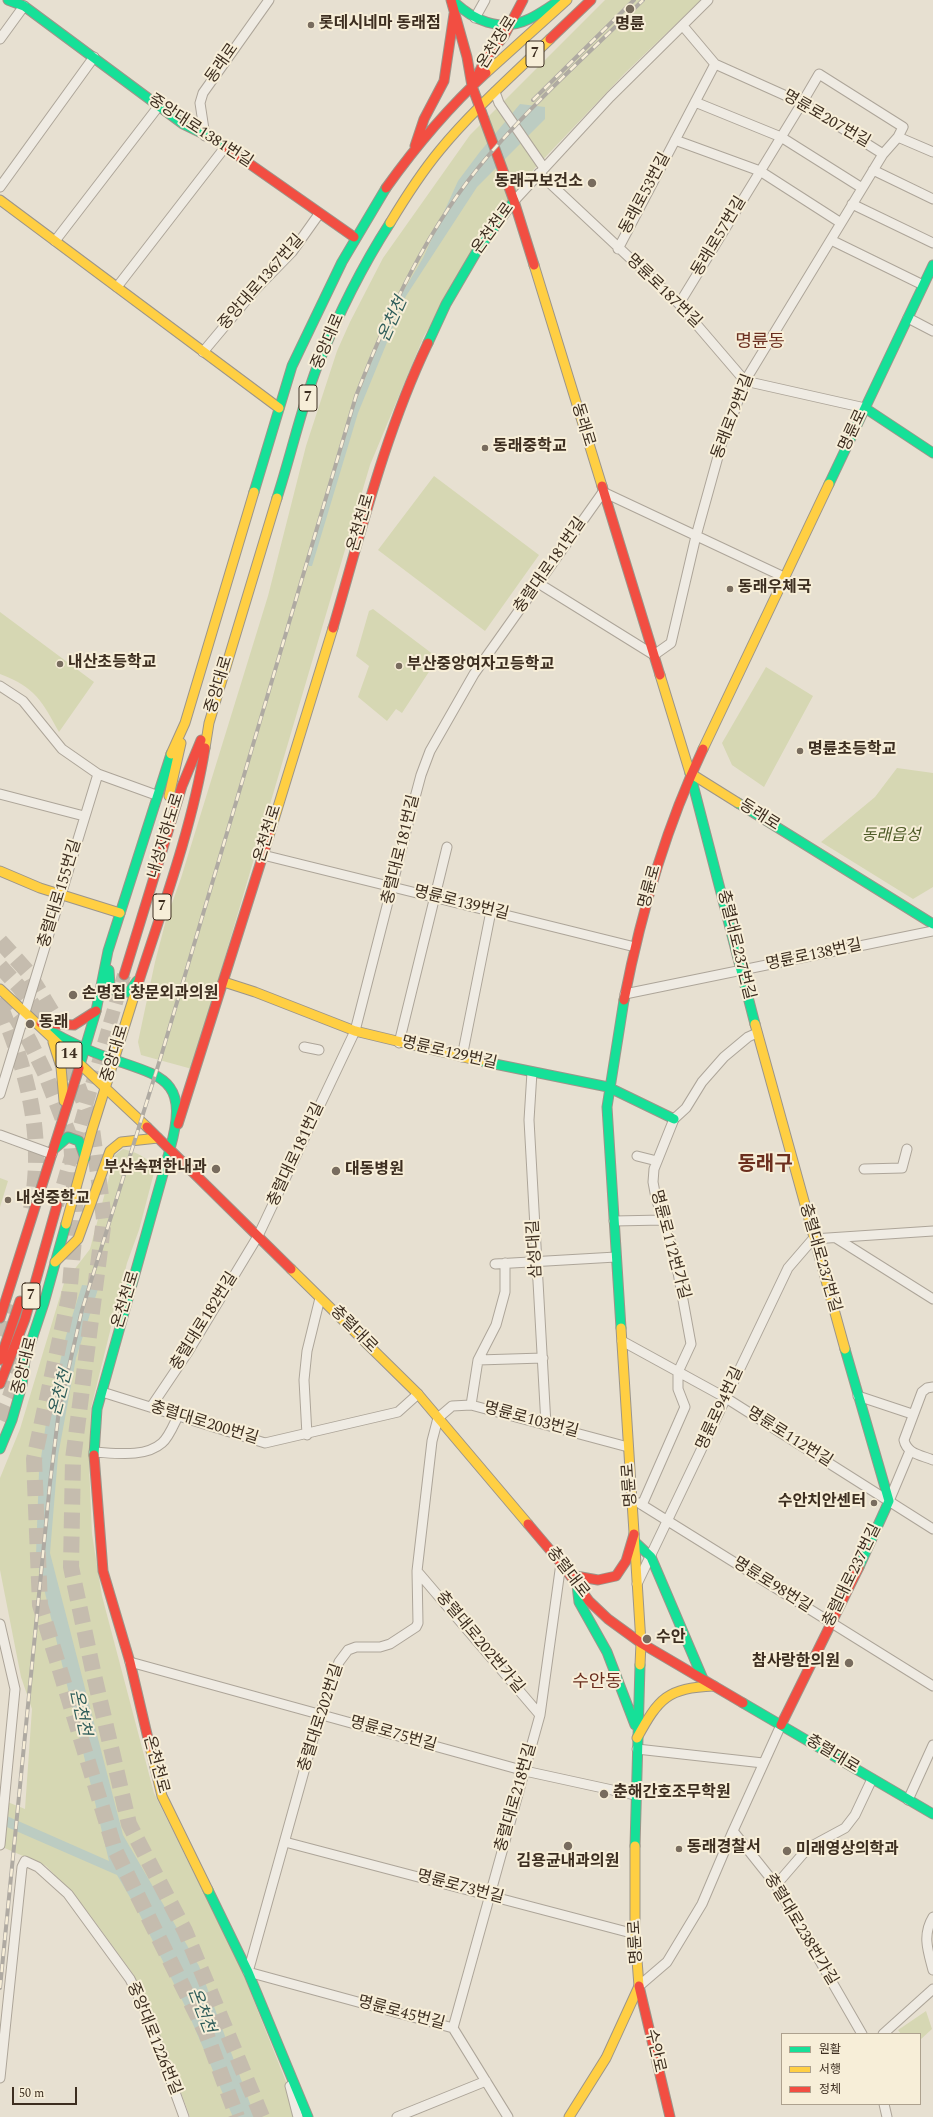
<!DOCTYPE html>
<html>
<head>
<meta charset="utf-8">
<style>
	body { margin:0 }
	#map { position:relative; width:933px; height:2117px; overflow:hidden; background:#e7e0d1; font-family:Spectral,"Noto Sans KR",serif }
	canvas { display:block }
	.legend { position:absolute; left:781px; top:2033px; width:140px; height:72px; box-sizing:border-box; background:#f7eed8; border:1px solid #ada18e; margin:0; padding:5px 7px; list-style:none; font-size:12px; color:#3d2e20 }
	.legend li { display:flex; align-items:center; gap:8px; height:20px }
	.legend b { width:20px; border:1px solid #ada18e }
	.scale { position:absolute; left:12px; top:2087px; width:65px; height:18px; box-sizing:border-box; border:2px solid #3d2e20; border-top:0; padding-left:5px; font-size:12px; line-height:14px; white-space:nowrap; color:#3d2e20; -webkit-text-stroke:3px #f7eed8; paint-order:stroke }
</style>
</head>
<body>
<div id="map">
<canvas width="933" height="2117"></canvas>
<ul class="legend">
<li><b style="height:5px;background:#16e098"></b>원활</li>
<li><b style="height:5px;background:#ffcf43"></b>서행</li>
<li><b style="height:5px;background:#f24e42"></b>정체</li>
</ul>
<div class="scale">50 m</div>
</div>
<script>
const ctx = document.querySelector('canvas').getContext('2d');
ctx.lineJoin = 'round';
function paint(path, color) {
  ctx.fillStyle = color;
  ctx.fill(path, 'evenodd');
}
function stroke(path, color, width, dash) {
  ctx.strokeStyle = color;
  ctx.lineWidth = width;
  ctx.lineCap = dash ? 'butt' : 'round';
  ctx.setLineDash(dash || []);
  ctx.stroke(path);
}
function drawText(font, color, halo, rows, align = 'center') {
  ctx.font = font + ' Spectral,"Noto Sans KR",serif';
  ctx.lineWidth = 4;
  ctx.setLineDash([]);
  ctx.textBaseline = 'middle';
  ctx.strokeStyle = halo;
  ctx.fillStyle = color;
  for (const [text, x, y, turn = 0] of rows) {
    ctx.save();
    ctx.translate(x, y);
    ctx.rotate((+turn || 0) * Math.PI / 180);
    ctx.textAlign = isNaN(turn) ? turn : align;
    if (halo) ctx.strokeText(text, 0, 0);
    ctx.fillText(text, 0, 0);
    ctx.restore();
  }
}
const green = new Path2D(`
	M605 0H701L625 73 535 168 498 213 424 336 370 465 192 1069 141 1055 138 1042 155 962 166 920 181 878 268 596 306 446 337 351 350 322 383 258 470 135Z
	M434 476 539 555 485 631 378 550Z
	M373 609 438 658 402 713 396 709 387 721 358 697 369 666 356 656 369 611Z
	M0 612 94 682 59 732C42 701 35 687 0 674Z
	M766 667 813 696 764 787 732 765 722 743Z
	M897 768 933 773V887L913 899 821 842 875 797Z
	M123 1149C136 1152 148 1157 155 1169L139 1230 127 1263 91 1408 89 1464 92 1534 98 1572 102 1596 154 1793 240 1966 300 2117H190L155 2023 133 1974 90 1915 73 1894 46 1866 0 1846V1799L25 1809 32 1709 21 1677 0 1570V1478L20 1429 64 1283 90 1249 115 1155Z
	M0 1178 8 1181 0 1207Z
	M926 2011 932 2029 920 2040V2034H901L898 2030Z`);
const water = new Path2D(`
	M520 104 545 107V119L477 187 406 296 358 413 312 566H309L307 564 352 412 383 332 401 295 423 258 458 181 479 153Z
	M82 1285 92 1286 98 1289 76 1358 58 1456 50 1553 123 1835 199 1966 255 2117H233L186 2008 138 1911 117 1875 0 1824V1813L109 1861 36 1555 39 1472 46 1423 66 1336Z`);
const primaryTunnel = new Path2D(`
	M57 1205 124 975`);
const highwayTunnel = new Path2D(`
	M0 941 27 971 62 1029
	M0 966 19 987 42 1017 67 1057 91 1121 104 1219 73 1459 71 1567 93 1671 129 1824 185 1931 262 2117
	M0 998 17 1019 30 1042 45 1073 71 1140 76 1216 69 1297 34 1459 40 1605 115 1850 206 2033 237 2117
	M1 1008C28 1075 45 1136 31 1209
	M0 1336 10 1304
	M0 1420 10 1397 22 1359`);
const street = new Path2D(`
	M475 18 485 0
	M0 39 24 6
	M495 92 499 103 544 168
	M695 102 781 137 862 188
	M205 136 200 103 203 93 269 0
	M898 137 933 152
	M675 140 760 171 841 223
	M873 170 933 199
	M539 173 679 304 745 381 865 408
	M0 187 94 57
	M514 201 610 97 708 0
	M852 204 933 243
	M831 240 923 285
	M55 241 158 107
	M618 249 715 64
	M117 287 226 146
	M679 304 802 103 819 74 903 127 898 137 883 154 802 103 715 64 683 26
	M908 318 933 331
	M203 352 254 291 292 252 319 214
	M538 583 654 655 671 643 696 536 724 435 733 415 745 381 883 154
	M0 686 23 701 62 749 98 774 156 795
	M0 794 84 816
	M263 855 635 947
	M625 994 933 931
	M399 1043 447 847
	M304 1047 319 1050
	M462 1057 491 911
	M532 1072 529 1120 546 1425
	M0 1094 98 774
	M0 1135 52 1154
	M637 1156 657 1161
	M864 1169 902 1168 907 1149
	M614 1221 663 1220
	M836 1238 933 1299
	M495 1264 616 1257
	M622 1341 726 1398 933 1529
	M478 1360 543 1358
	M933 1387 927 1388 922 1392 904 1440C907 1454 921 1455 933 1460
	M102 1392 265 1443 398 1412 418 1394
	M858 1396 912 1414
	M471 1405 478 1360 496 1325 505 1292V1263
	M151 1407 188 1352 258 1236 355 1031 410 816 421 775 430 751 474 674 603 492 784 577
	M307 1435 304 1380 307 1351 320 1298
	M94 1452C115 1453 145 1458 162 1443 169 1437 174 1424 178 1416
	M889 1501 910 1451
	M639 1503 933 1686
	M642 1505 685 1407 678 1389V1372L691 1344 675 1256 656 1198 653 1182 654 1169 674 1119 686 1108 702 1082 724 1057 748 1037 757 1033
	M417 1571 540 1715
	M637 1584 788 1268 813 1239 933 1231
	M0 1624 15 1689 0 1845
	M130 1662 525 1771 635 1795
	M637 1749 763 1763
	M908 1800 933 1745
	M733 1831 776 1885 862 2034
	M285 1842 635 1934
	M776 1885 808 1848 845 1828 855 1815 872 1779
	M933 1917C922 1935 928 1951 933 1970
	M639 1986 667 1962 702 1904 733 1831 781 1725
	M453 2028 540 1715 561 1563
	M883 2034 933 1989
	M0 2078 22 1867 25 1861 38 1867 68 1894 130 1979 146 2012 184 2117
	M290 2086 298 2117
	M884 2104 887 2117
	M397 2117 486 2081
	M508 2117 453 2028 248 1972 320 1714 339 1662 348 1650 356 1647H380L390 1644 416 1627 418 1623 417 1571 432 1441 438 1418 452 1406 471 1405 628 1447`);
const fast = new Path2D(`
	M8 0 24 6 183 124 214 139 227 148
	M452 0C473 20 500 33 529 19 540 14 550 6 561 0
	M428 343 446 304 477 251 514 201
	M865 408 933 453
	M829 484 933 265
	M254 492 292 366 342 262 386 188
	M277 498C291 455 301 409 317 367 337 317 361 268 390 223
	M690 773 755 1024
	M738 803 933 924
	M109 970 110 986 118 993 129 992 137 981
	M50 1031C68 1041 87 1050 106 1057 162 1077 190 1077 170 1149
	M480 1061 608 1087 674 1119
	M79 1068 96 1011 108 951 171 754
	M54 1149 68 1137 79 1141 85 1158
	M621 1328 607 1107 624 1000
	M845 1349 889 1501 859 1567
	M0 1449 12 1420 22 1385 25 1360 44 1303 66 1224
	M94 1455 97 1409 170 1149
	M634 1541 651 1557 703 1679
	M577 1585 579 1602 607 1652 635 1725
	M743 1703 933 1814
	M635 1846 640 1665
	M208 1890 248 1972 308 2117`);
const slow = new Path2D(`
	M486 73 567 0
	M0 200 279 408
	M390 223C405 198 421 173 440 150 473 110 513 75 550 39
	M534 265 602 486
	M660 675 690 773 738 803
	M205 748 209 723 277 498
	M703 749 829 484
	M171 754 185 723 254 492
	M169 796 181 743
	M269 836 333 628
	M0 871 40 888 120 913
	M224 982 255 992 355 1031 480 1061
	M0 989 147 1127
	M755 1024 845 1349
	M53 1042 61 1067 64 1101
	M66 1224 92 1130 135 993
	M55 1262 78 1239 110 1151 121 1142 158 1138
	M291 1269 418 1394 528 1524
	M621 1328 641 1643 640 1665
	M637 1738C659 1698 667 1688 714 1686
	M150 1747 162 1796 208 1890
	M569 2117 606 2058 639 1986 635 1934V1846`);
const jam = new Path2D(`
	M451 0 467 57 472 86 514 201 534 265
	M550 39 591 0
	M474 83 486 58 504 36 523 0
	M415 146 424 119 444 81 454 14
	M227 148 354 237
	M386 188C416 146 448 108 486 73
	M602 486 660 675
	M333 628C361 532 385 433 428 343
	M124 975 182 786 201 740
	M135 993C160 915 192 829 205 748
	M624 1000C641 913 665 829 703 749
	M41 1023 74 1025 96 1011
	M178 1124 269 836
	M147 1127 291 1269
	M0 1318 79 1068
	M0 1360 20 1301
	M0 1384 25 1319 57 1205
	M94 1455 103 1571 130 1662 150 1747
	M528 1524 561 1563 589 1601 608 1619 641 1643 743 1703
	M570 1575 598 1580 616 1576 626 1561 634 1534
	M781 1725 859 1567
	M639 1986 670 2117`);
const rail = new Path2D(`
	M533 100 634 0
	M0 1988 50 1483 59 1410 82 1310 162 1053 356 396C389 311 428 226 488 156 535 101 591 51 643 0`);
const markers = [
	[630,9,5,"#786c5e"],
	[311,25,4,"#786c5e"],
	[592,183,5,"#786c5e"],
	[485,448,4,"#786c5e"],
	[730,589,4,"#786c5e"],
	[60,664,4,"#786c5e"],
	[399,666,4,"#786c5e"],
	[800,751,4,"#786c5e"],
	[73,995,5,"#786c5e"],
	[30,1024,5,"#786c5e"],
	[216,1169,5,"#786c5e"],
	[336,1171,5,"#786c5e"],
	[8,1200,4,"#786c5e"],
	[874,1503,4,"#786c5e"],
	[647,1639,5,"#786c5e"],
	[849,1663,5,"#786c5e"],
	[604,1794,5,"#786c5e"],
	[568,1846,5,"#786c5e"],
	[679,1849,4,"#786c5e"],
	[787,1851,5,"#786c5e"]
];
const shields = [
	[535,54,18],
	[308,398,18],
	[162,907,18],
	[69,1055,26],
	[31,1296,18]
];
const shieldNames = [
	["7",535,54],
	["7",308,398],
	["7",162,907],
	["14",69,1055],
	["7",31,1296]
];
const poiNames = [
	["롯데시네마 동래점",319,25],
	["명륜",630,26,"center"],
	["동래구보건소",583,183,"right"],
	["동래중학교",493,448],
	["동래우체국",738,589],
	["내산초등학교",68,664],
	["부산중앙여자고등학교",407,666],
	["명륜초등학교",808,751],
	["손명집 창문외과의원",82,995],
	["동래",39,1024],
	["부산속편한내과",207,1169,"right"],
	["대동병원",345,1171],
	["내성중학교",16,1200],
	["수안치안센터",866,1503,"right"],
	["수안",656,1639],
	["참사랑한의원",840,1663,"right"],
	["춘해간호조무학원",613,1794],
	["동래경찰서",687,1849],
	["미래영상의학과",796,1851],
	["김용균내과의원",568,1863,"center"]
];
const streetNames = [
	["온천장로",498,43,-58],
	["동래로",223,64,-55],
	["명륜로207번길",826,120,30],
	["중앙대로1381번길",200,132,33],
	["동래로53번길",646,194,-62],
	["온천천로",494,229,-54],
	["동래로57번길",720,237,-59],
	["중앙대로1367번길",262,283,-49],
	["명륜로187번길",663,292,44],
	["중앙대로",329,342,-67],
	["동래로79번길",734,417,-69],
	["동래로",582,425,73],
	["명륜로",854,431,-65],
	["온천천로",362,523,-74],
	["충렬대로181번길",551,566,-55],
	["중앙대로",220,685,-73],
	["동래로",759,816,32],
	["온천천로",269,834,-73],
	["내성지하도로",167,836,-73],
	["충렬대로181번길",402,850,-76],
	["명륜로",651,887,-75],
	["충렬대로155번길",61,894,-73],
	["명륜로139번길",461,904,14],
	["충렬대로237번길",735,945,76],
	["명륜로138번길",814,956,-12],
	["중앙대로",116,1054,-73],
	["명륜로129번길",449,1054,13],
	["충렬대로181번길",297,1155,-65],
	["명륜로112번가길",669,1245,75],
	["삼성대길",536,1249,-93],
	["충렬대로237번길",819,1258,74],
	["온천천로",127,1300,-73],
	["충렬대로182번길",205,1322,-58],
	["충렬대로",353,1330,45],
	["중앙대로",26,1366,-76],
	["명륜로94번길",721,1409,-65],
	["명륜로103번길",531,1421,15],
	["충렬대로200번길",204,1424,17],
	["명륜로112번길",789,1438,32],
	["명륜로",631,1485,-94],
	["충렬대로",567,1573,52],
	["충렬대로237번길",853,1576,-64],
	["명륜로98번길",772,1586,32],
	["충렬대로202번가길",479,1643,50],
	["충렬대로202번길",322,1718,-72],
	["명륜로75번길",393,1735,16],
	["충렬대로",832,1755,31],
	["온천천로",155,1765,75],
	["충렬대로218번길",517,1798,-74],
	["명륜로73번길",460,1888,15],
	["충렬대로238번가길",800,1930,59],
	["명륜로",637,1942,-93],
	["명륜로45번길",401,2014,15],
	["중앙대로1226번길",153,2039,68],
	["수안로",654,2051,77]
];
const parkNames = [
	["동래읍성",891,837]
];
const waterNames = [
	["온천천",394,320,-66],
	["온천천",62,1393,-75],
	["온천천",79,1713,78],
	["온천천",200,2011,69]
];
const quarterNames = [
	["명륜동",760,343],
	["수안동",597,1683]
];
const districtNames = [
	["동래구",765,1166]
];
paint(green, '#d6d7b3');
paint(water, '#bcccc2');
stroke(primaryTunnel, '#c5bcae', 14, [14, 7]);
stroke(highwayTunnel, '#c5bcae', 16, [16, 8]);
stroke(street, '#ada599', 11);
stroke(fast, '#9c958a', 11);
stroke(slow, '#9c958a', 11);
stroke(jam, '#9c958a', 11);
stroke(street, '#efebe3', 9);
stroke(fast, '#16e098', 9);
stroke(slow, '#ffcf43', 9);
stroke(jam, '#f24e42', 9);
stroke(rail, '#afaaa2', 4);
stroke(rail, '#f7eed8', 2.5, [8]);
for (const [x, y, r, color] of markers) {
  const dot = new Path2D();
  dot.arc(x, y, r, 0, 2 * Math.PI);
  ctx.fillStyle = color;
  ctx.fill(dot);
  stroke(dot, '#f7eed8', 1.5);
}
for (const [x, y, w] of shields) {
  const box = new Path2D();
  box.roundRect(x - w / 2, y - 13, w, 26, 3);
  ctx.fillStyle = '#f7eed8';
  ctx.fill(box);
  stroke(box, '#3d2e20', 1);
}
drawText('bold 15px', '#3d2e20', null, shieldNames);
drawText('bold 16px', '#3d2e20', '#f7eed8', poiNames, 'left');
drawText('16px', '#3d2e20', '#f7eed8', streetNames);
drawText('italic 16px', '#4d5a26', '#f7eed8', parkNames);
drawText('italic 17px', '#2f5d5a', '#f7eed8', waterNames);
drawText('18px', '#6b2e1e', '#f7eed8', quarterNames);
drawText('bold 20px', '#6b2e1e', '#f7eed8', districtNames);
</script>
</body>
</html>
